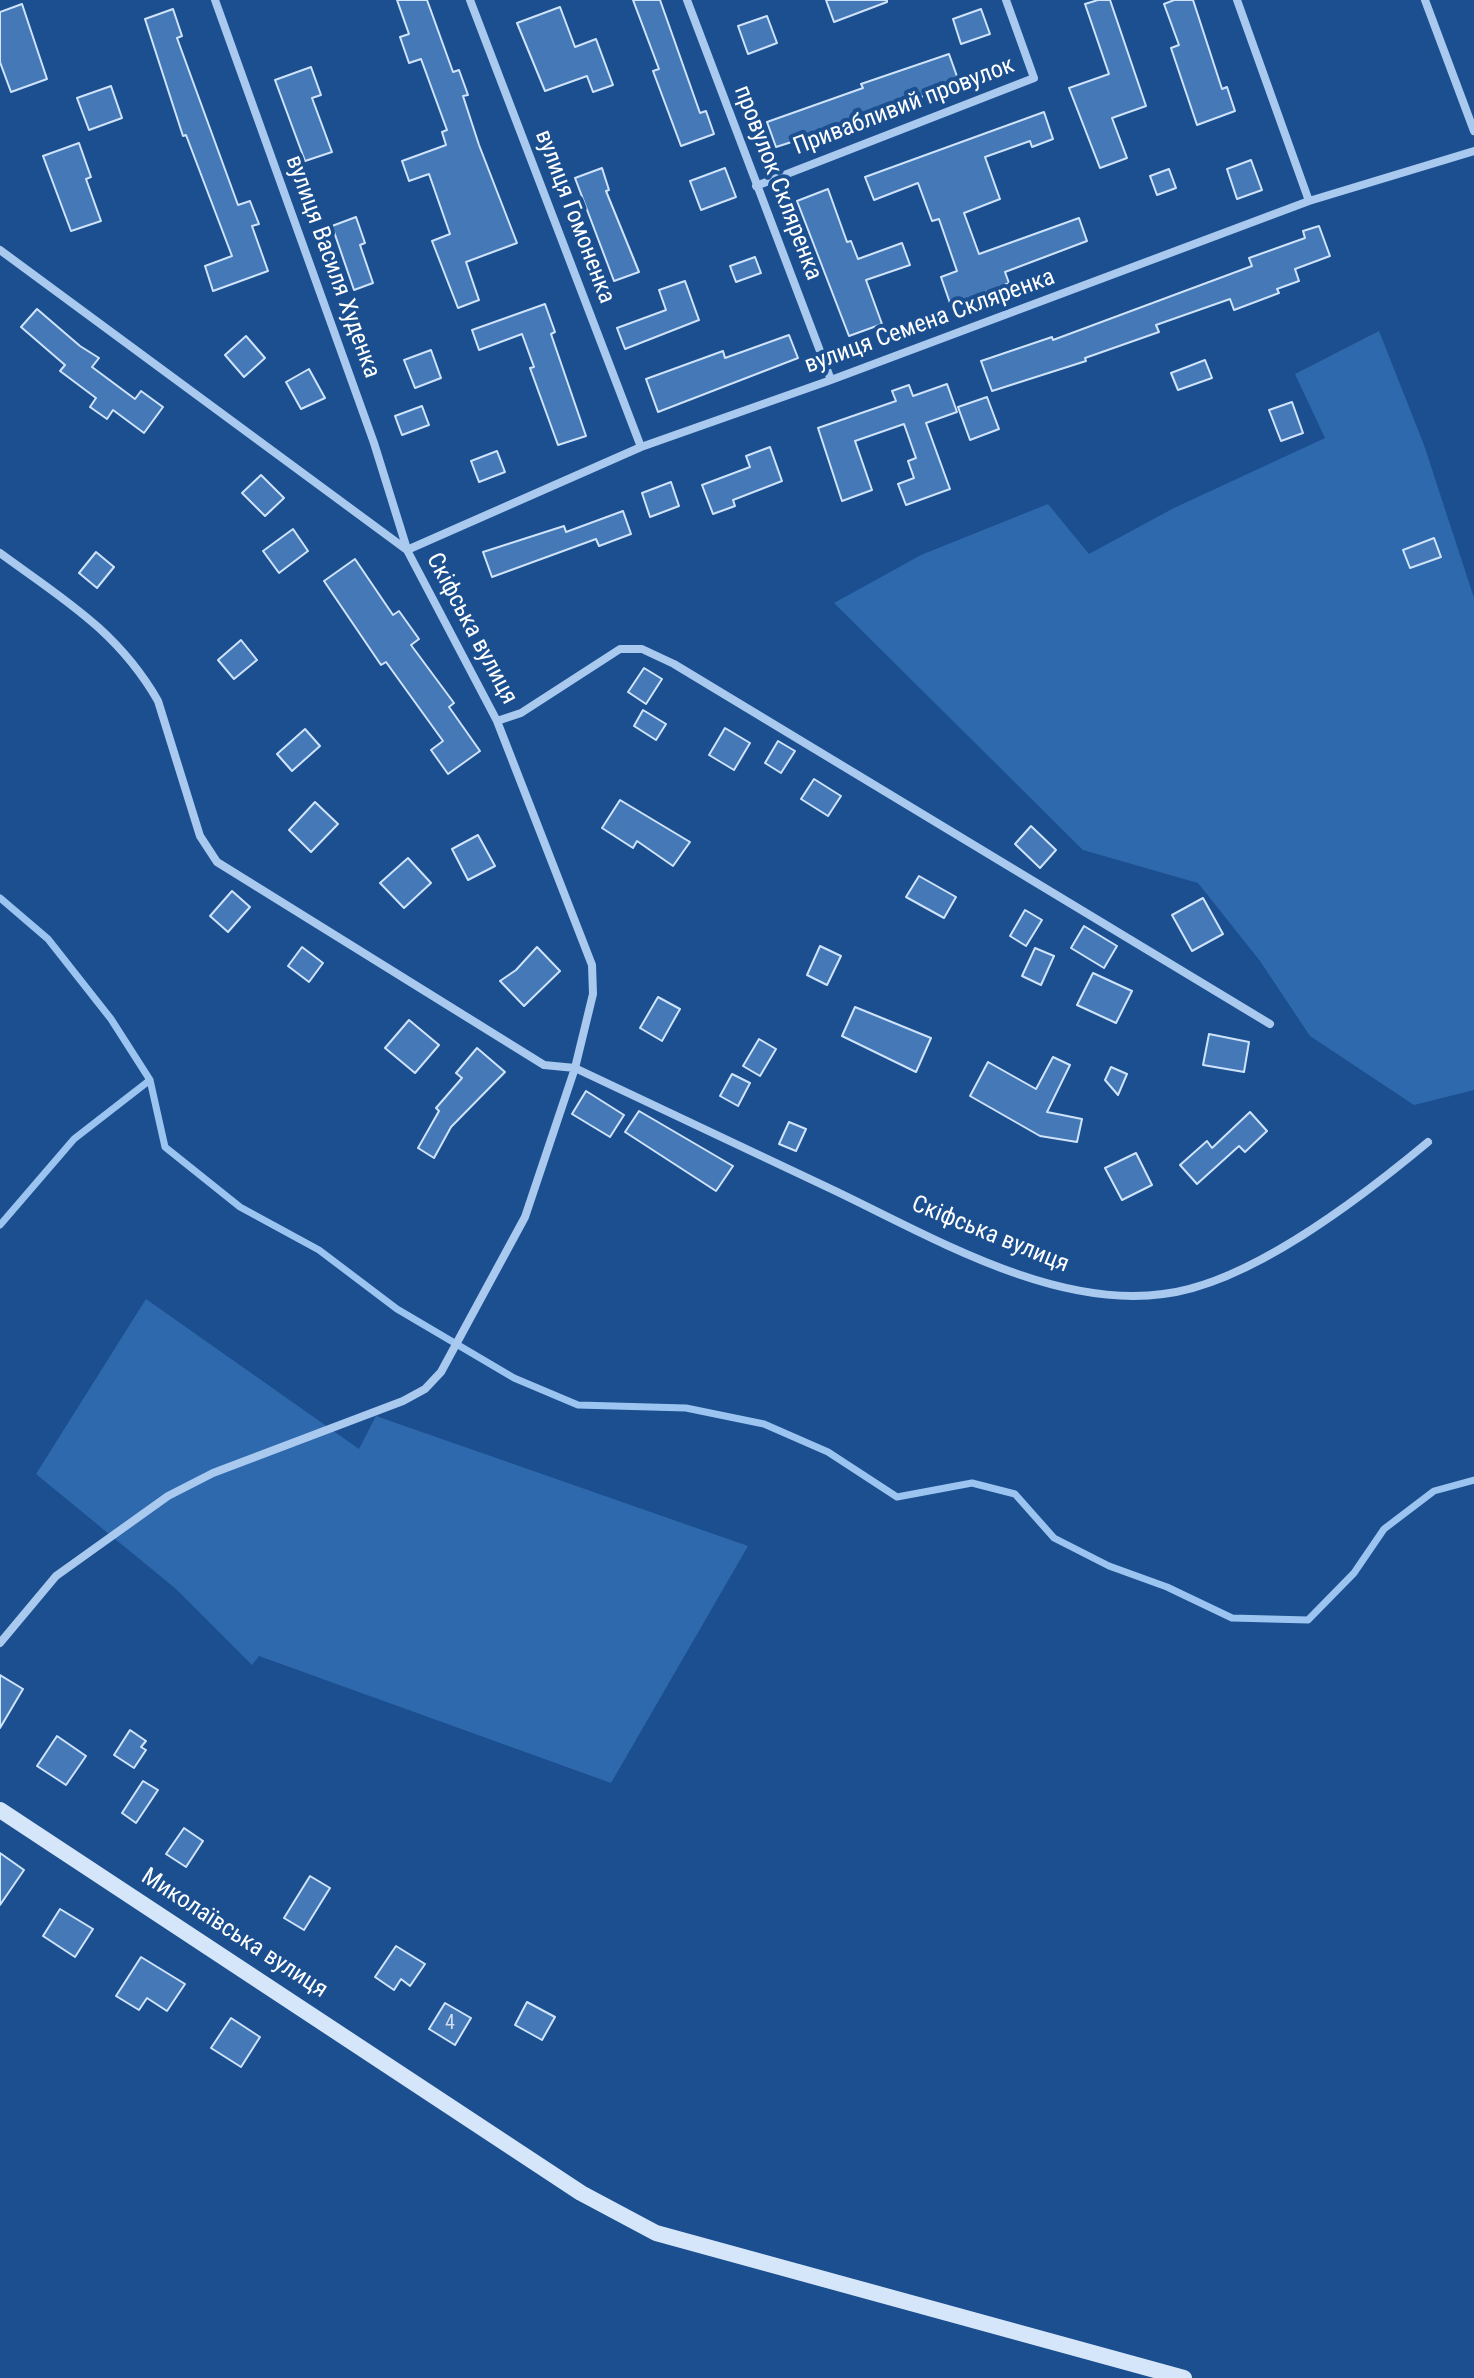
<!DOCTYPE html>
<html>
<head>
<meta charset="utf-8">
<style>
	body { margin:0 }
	canvas { display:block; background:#1b4f8f }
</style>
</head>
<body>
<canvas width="1474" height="2378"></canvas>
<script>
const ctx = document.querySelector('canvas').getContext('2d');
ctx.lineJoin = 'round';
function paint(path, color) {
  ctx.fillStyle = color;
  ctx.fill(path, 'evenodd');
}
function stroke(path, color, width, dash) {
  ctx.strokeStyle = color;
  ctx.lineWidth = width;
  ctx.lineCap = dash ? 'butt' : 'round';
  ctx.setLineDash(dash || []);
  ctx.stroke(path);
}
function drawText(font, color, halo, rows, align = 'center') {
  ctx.font = font + ' "Roboto Condensed",sans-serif';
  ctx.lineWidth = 8;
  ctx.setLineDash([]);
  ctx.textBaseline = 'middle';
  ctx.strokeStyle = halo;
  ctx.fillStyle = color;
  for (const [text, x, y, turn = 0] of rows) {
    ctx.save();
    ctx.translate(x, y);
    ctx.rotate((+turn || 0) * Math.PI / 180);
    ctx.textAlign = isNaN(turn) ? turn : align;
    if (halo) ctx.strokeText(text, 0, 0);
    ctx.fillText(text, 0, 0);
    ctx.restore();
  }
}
const green = new Path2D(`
	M1379 331 1424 445 1474 598V1090L1414 1105 1310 1036 1260 961 1198 883 1083 850 834 603 921 555 1048 504 1089 554 1174 508 1325 438 1295 374Z
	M146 1299 359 1449 376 1416 748 1546 611 1783 259 1656 252 1665 176 1589 36 1474Z`);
const stream = new Path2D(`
	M0 898 48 939 111 1019 150 1080 165 1147 240 1207 319 1250 397 1309 514 1378 578 1405 686 1408 764 1424 828 1452 897 1497 972 1483 1015 1494 1054 1538 1109 1566 1167 1587 1232 1618 1308 1620 1354 1573 1384 1529 1434 1491 1474 1480
	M0 1225 74 1139 150 1080`);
const building = new Path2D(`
	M397 0H427L453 72 459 70 468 95 463 96 479 145 517 243 466 262 479 300 458 308 432 241 450 234 429 174 409 181 402 161 446 145 442 132 447 130 421 59 409 63 400 37 409 34Z
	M633 0H660L700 113 706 111 714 134 681 146 653 71 659 69Z
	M826 0H887V2L834 22Z
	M1098 0H1110L1146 106 1112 118 1127 158 1100 168 1069 88 1109 74 1085 4Z
	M1174 0H1193L1222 89 1227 87 1235 111 1197 125 1171 48 1179 45 1164 4Z
	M22 4 47 79 11 92 0 62V12Z
	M560 7 575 47 596 39 613 85 593 92 587 76 545 91 517 23Z
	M173 9 182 36 177 38 238 205 250 201 259 224 252 226 268 271 213 291 205 266 232 256 186 135 183 136 145 19Z
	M981 9 990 34 961 44 953 19Z
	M767 16 777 43 748 54 738 26Z
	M949 54 959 82 873 116 776 147 767 122 863 88 861 84Z
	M311 67 321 95 312 98 332 152 305 161 275 80Z
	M111 86 122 118 89 130 77 98Z
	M1044 112 1053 139 1032 147 1030 141 985 157 1000 199 964 213 979 254 1079 218 1087 241 1005 272 1009 283 951 306 941 277 957 271 939 219 932 221 918 183 874 200 865 177Z
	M79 143 91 177 86 179 101 221 71 231 43 156Z
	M1251 160 1262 190 1237 199 1227 169Z
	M602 168 609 190 606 191 639 272 614 281 575 178Z
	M725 168 736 197 701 210 690 181Z
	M1169 169 1176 188 1157 195 1150 176Z
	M828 189 847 242 851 241 858 259 902 243 910 265 866 280 882 324 849 336 797 201Z
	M356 217 365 243 360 245 373 283 354 290 332 226Z
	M1319 226 1330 256 1295 269 1299 281 1277 289 1279 293 1234 310 1230 299 1156 325 1159 332 1085 358 1086 361 992 391 981 361 1052 337 1053 340 1252 266 1249 258 1305 238 1303 231Z
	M755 257 761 273 736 282 730 266Z
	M685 281 699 320 625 349 617 328 666 310 659 290Z
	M545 304 555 332 551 334 586 436 558 445 530 368 534 367 522 334 479 350 472 330Z
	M37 309 80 346 99 358 92 367 135 399 141 391 163 407 144 433 113 410 107 419 90 407 96 398 60 371 65 365 21 327Z
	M789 335 798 358 658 412 646 379 723 351 725 358Z
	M246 336 265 358 244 377 225 355Z
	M431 350 441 378 415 388 404 360Z
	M1205 360 1212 378 1178 390 1171 373Z
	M309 369 325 398 301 409 286 382Z
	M947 384 957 412 926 423 950 489 906 505 898 484 914 478 908 461 916 458 904 424 855 441 872 490 842 501 818 428 896 401 892 391 909 385 913 396Z
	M987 397 999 429 970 440 958 407Z
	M1292 402 1303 433 1281 441 1269 410Z
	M422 406 429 425 402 435 395 416Z
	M770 447 782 481 733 500 735 506 713 514 702 485 750 467 746 456Z
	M497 451 505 472 479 482 471 461Z
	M261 475 284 498 265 516 242 493Z
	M671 482 679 506 650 517 642 493Z
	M623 511 631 534 599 546 596 539 492 577 483 552 564 526 566 532Z
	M293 529 308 551 279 573 263 551Z
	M1434 538 1441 557 1410 568 1403 550Z
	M96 552 114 567 97 588 79 573Z
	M355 559 393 615 399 611 419 639 411 645 454 703 449 707 480 751 448 774 431 750 443 741 386 662 381 665 324 581Z
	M241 640 257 660 234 679 218 660Z
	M644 668 662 679 646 704 628 692Z
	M643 710 666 724 656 740 634 726Z
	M725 728 750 743 734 770 709 755Z
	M305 729 320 746 292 771 277 754Z
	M778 741 795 751 781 773 765 763Z
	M814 779 841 796 828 816 801 799Z
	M620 800 690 842 673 866 637 841 633 848 602 828Z
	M315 802 338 824 311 852 289 830Z
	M1031 826 1056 850 1040 868 1015 844Z
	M478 835 495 866 468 880 452 849Z
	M408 858 431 883 404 908 380 883Z
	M919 876 956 897 944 918 906 897Z
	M232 891 250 907 228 932 210 916Z
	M1203 898 1223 934 1192 951 1172 915Z
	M1025 910 1042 920 1026 946 1010 936Z
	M1084 926 1117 946 1104 968 1071 948Z
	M820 946 841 956 827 985 807 975Z
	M302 947 323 963 309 982 288 966Z
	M537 947 560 971 524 1006 500 981 516 970Z
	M1035 948 1054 956 1041 985 1022 976Z
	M1093 973 1132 991 1116 1023 1077 1005Z
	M658 997 680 1009 662 1041 640 1028Z
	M855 1007 931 1038 916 1072 842 1036Z
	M409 1020 439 1045 415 1073 385 1048Z
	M1209 1034 1249 1042 1244 1072 1203 1065Z
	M759 1039 776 1049 760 1076 743 1066Z
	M477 1048 505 1072 451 1127 434 1158 418 1148 439 1111 436 1108 462 1078 456 1073Z
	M1053 1057 1070 1065 1047 1112 1082 1119 1077 1142 1040 1136 970 1096 988 1062 1036 1089Z
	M1111 1067 1127 1074 1118 1095 1105 1080Z
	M732 1074 750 1083 738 1106 720 1096Z
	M586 1091 624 1115 610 1137 572 1114Z
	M639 1111 733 1166 716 1191 625 1132Z
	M1250 1112 1267 1131 1245 1152 1239 1146 1197 1184 1180 1165 1207 1141 1212 1148Z
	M789 1122 806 1129 796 1151 779 1144Z
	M1136 1153 1152 1185 1122 1200 1105 1168Z
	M0 1675 23 1689 0 1728Z
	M130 1730 146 1741 141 1747 146 1750 134 1768 114 1755Z
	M57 1736 86 1756 66 1785 37 1766Z
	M143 1781 158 1790 136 1823 122 1813Z
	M184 1828 203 1841 186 1867 166 1854Z
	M0 1853 24 1870 0 1905Z
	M310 1876 330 1888 304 1930 284 1918Z
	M60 1909 93 1929 75 1957 43 1936Z
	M396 1946 425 1964 410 1986 401 1979 394 1990 375 1977Z
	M141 1957 185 1984 167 2011 147 1998 139 2010 116 1996Z
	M527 2002 555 2017 542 2040 515 2025Z
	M445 2003 471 2018 455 2045 429 2029Z
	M231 2018 260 2037 241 2067 211 2048Z`);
const street = new Path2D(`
	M215 0 374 443 407 549
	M470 0 641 447
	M687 0 831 380
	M1237 0 1309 201
	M1425 0 1474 131
	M756 186 1034 78 1006 0
	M0 250 407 550 497 721 592 965 593 994 575 1068 525 1217 441 1372 425 1389 403 1401 213 1473 168 1496 56 1576 0 1643
	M407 550 641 447 831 380 1309 201 1474 151
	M0 553C63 599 118 631 158 701L200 836 217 862 544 1065 575 1068C659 1107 743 1147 827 1187 927 1234 1050 1309 1163 1294 1250 1284 1362 1197 1428 1142
	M497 721 521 713 620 649H642L674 664 1270 1024`);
const secondary = new Path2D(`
	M0 1810 581 2193 656 2233 1184 2378`);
const numberNames = [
	["4",450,2024]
];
const streetNames = [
	["Привабливий провулок",904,107,-21],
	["провулок Скляренка",777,183,69],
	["вулиця Гомоненка",574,217,69],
	["вулиця Василя Худенка",332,267,70],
	["вулиця Семена Скляренка",930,322,-20],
	["Скіфська вулиця",471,629,62],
	["Скіфська вулиця",990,1235,22],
	["Миколаївська вулиця",234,1934,33]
];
paint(green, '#2e69ad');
stroke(stream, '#9cc4f0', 7);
paint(building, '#4478b7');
stroke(building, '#cfe3fa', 2);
stroke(street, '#a9c9ee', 8);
stroke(secondary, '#d6e6fa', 16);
drawText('20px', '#d0dded', null, numberNames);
drawText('24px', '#fff', '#1b4f8f', streetNames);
</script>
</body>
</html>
